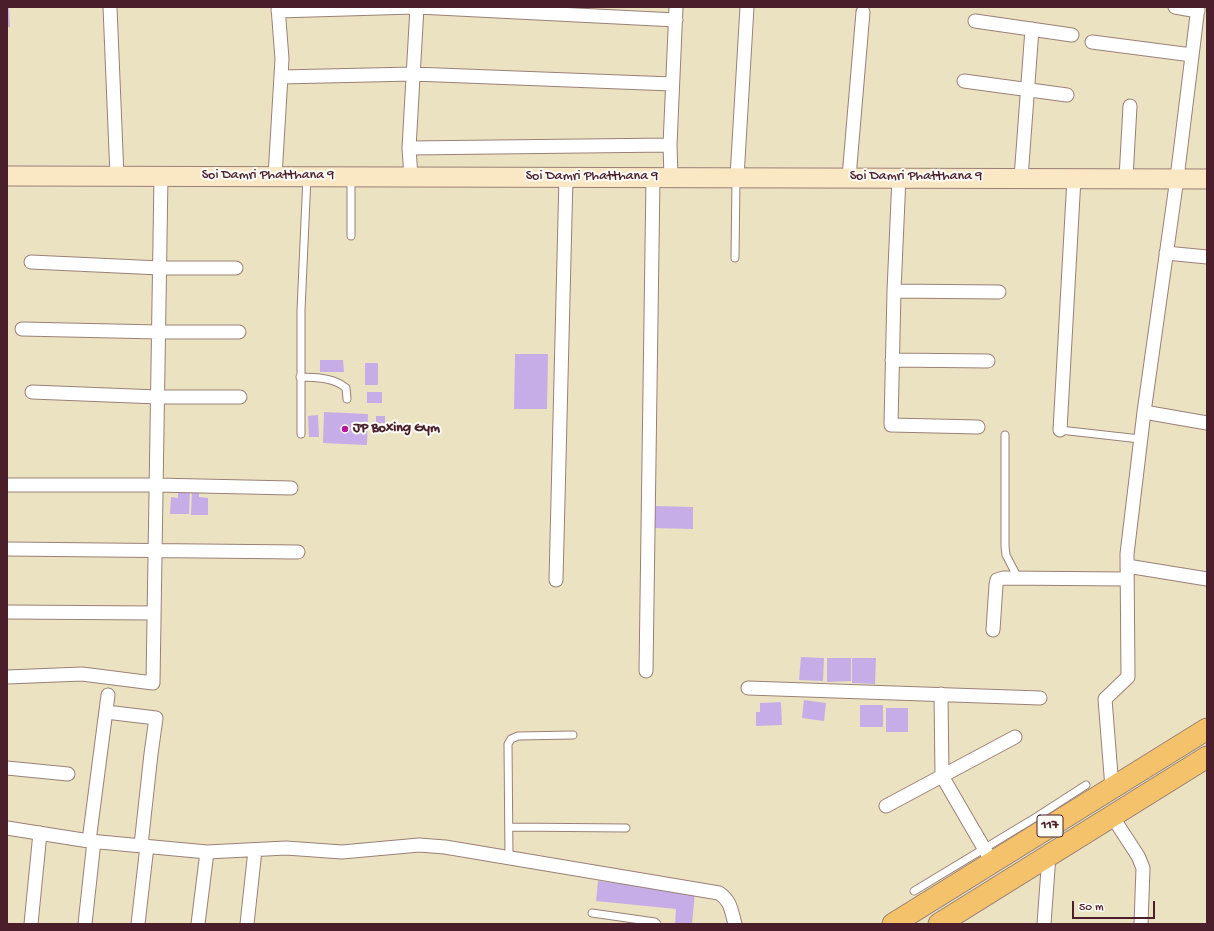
<!DOCTYPE html>
<html>
<head>
<meta charset="utf-8">
<style>
	body { margin:0 }
	#map { position:relative; width:1214px; height:931px; overflow:hidden; background:#ebe2c2; font-family:"Gochi Hand",sans-serif }
	canvas { display:block }
	.frame { position:absolute; inset:0; border:8px solid #4a1f2b; pointer-events:none }
	.scale { position:absolute; left:1072px; top:901px; width:83px; height:18px; box-sizing:border-box; border:2px solid #4a1f2b; border-top:0; padding-left:5px; font-size:12px; line-height:14px; white-space:nowrap; color:#4a1f2b; -webkit-text-stroke:3px #fdfcf7; paint-order:stroke }
</style>
</head>
<body>
<div id="map">
<canvas width="1214" height="931"></canvas>
<div class="frame"></div>
<div class="scale">50 m</div>
</div>
<script>
const ctx = document.querySelector('canvas').getContext('2d');
ctx.lineJoin = 'round';
function paint(path, color) {
  ctx.fillStyle = color;
  ctx.fill(path, 'evenodd');
}
function stroke(path, color, width, dash) {
  ctx.strokeStyle = color;
  ctx.lineWidth = width;
  ctx.lineCap = dash ? 'butt' : 'round';
  ctx.setLineDash(dash || []);
  ctx.stroke(path);
}
function drawText(font, color, halo, rows, align = 'center') {
  ctx.font = font + ' "Gochi Hand",sans-serif';
  ctx.lineWidth = 4;
  ctx.setLineDash([]);
  ctx.textBaseline = 'middle';
  ctx.strokeStyle = halo;
  ctx.fillStyle = color;
  for (const [text, x, y, turn = 0] of rows) {
    ctx.save();
    ctx.translate(x, y);
    ctx.rotate((+turn || 0) * Math.PI / 180);
    ctx.textAlign = isNaN(turn) ? turn : align;
    if (halo) ctx.strokeText(text, 0, 0);
    ctx.fillText(text, 0, 0);
    ctx.restore();
  }
}
const building = new Path2D(`
	M7 7H9L10 27H7Z
	M515 354H548L547 409H514Z
	M320 360H343L344 372H320Z
	M365 363H378V385H365Z
	M367 392H382V403H367Z
	M324 412 368 414 367 445 323 443Z
	M318 415 319 437H309L308 416Z
	M376 416H385V423H376Z
	M192 488H199V497L208 498V515H191Z
	M178 489H190L189 514H170L171 497 178 498Z
	M653 506 693 507V529L652 528Z
	M801 657 824 658 823 681 799 680Z
	M827 658H851V681L827 682Z
	M852 658H876L875 684 852 683Z
	M804 700 826 703 824 721 802 718Z
	M781 702 782 725 756 726V712H760V703Z
	M860 705H883V727H860Z
	M886 708H908V732H886Z
	M598 881 695 892 692 924H675L676 909 596 901Z`);
const lane = new Path2D(`
	M351 178V236
	M735 258 736 179
	M300 377C317 378 333 377 346 388L347 399
	M1060 430 1140 439
	M301 434V310L307 177
	M1005 435V546L1006 555 1018 578
	M509 827 626 828
	M509 858 508 744 511 739 518 736 573 735
	M914 891 1038 816 1086 785
	M592 913 655 922 657 924`);
const street = new Path2D(`
	M110 7 117 176
	M418 7 676 20
	M1175 7 1198 11
	M278 11 414 7
	M975 21 1072 35
	M1092 42 1192 55
	M281 77 413 74 672 84
	M964 81 1067 95
	M409 148 670 145
	M275 176 282 59 278 7
	M411 177 409 148 417 7
	M671 177 670 145 676 7
	M737 177 747 7
	M849 177 863 12
	M899 177 894 291 891 425 978 427
	M1021 178 1032 29
	M1126 178 1130 106
	M1166 253 1207 257
	M31 262 160 268H236
	M894 291 999 292
	M22 329 159 332H239
	M892 360 988 361
	M32 392 158 397H240
	M1144 412 1207 423
	M1060 430 1074 178
	M7 485H156L291 488
	M7 549 298 552
	M1127 566 1207 579
	M556 580 566 177
	M7 612 154 613
	M993 630 996 585 997 580 1003 578 1126 579
	M646 671 653 177
	M7 677 82 674 153 683 161 176
	M748 688 1040 698
	M941 694 942 776 992 862
	M106 712 156 718 151 754 141 845
	M7 768 68 774
	M1112 788 1105 699 1128 677 1127 554 1144 412 1177 178 1198 7
	M886 806 1015 737
	M1112 816 1138 856 1143 868 1141 924
	M7 828 89 841 207 852 286 848 342 852 419 845 445 847 719 893C731 901 731 910 735 924
	M89 841 108 695
	M31 924 40 833
	M85 924 94 841
	M138 924 147 846
	M198 924 207 852
	M247 924 255 850
	M1044 924 1049 855`);
const secondary = new Path2D(`
	M7 176 1207 179`);
const primary = new Path2D(`
	M893 924 1207 729
	M939 924 1207 757`);
const markers = [
	[345,429,4,"#b5179e"]
];
const shields = [
	[1050,826,26]
];
const shieldNames = [
	["117",1050,826]
];
const streetNames = [
	["Soi Damri Phatthana 9",268,176],
	["Soi Damri Phatthana 9",592,177],
	["Soi Damri Phatthana 9",916,177]
];
const poiNames = [
	["JP Boxing Gym",353,429]
];
paint(building, '#c7ade7');
stroke(lane, '#9a8076', 9);
stroke(street, '#9a8076', 15);
stroke(secondary, '#9a8076', 21);
stroke(primary, '#9a8076', 23);
stroke(lane, '#fff', 7);
stroke(street, '#fff', 13);
stroke(secondary, '#fae7c3', 19);
stroke(primary, '#f3c26a', 21);
for (const [x, y, r, color] of markers) {
  const dot = new Path2D();
  dot.arc(x, y, r, 0, 2 * Math.PI);
  ctx.fillStyle = color;
  ctx.fill(dot);
  stroke(dot, '#fdfcf7', 1.5);
}
for (const [x, y, w] of shields) {
  const box = new Path2D();
  box.roundRect(x - w / 2, y - 11, w, 22, 3);
  ctx.fillStyle = '#fdfcf7';
  ctx.fill(box);
  stroke(box, '#4a1f2b', 1);
}
drawText('bold 13px', '#4a1f2b', null, shieldNames);
drawText('14px', '#4a1f2b', '#fdfcf7', streetNames);
drawText('bold 14px', '#4a1f2b', '#fdfcf7', poiNames, 'left');
</script>
</body>
</html>
